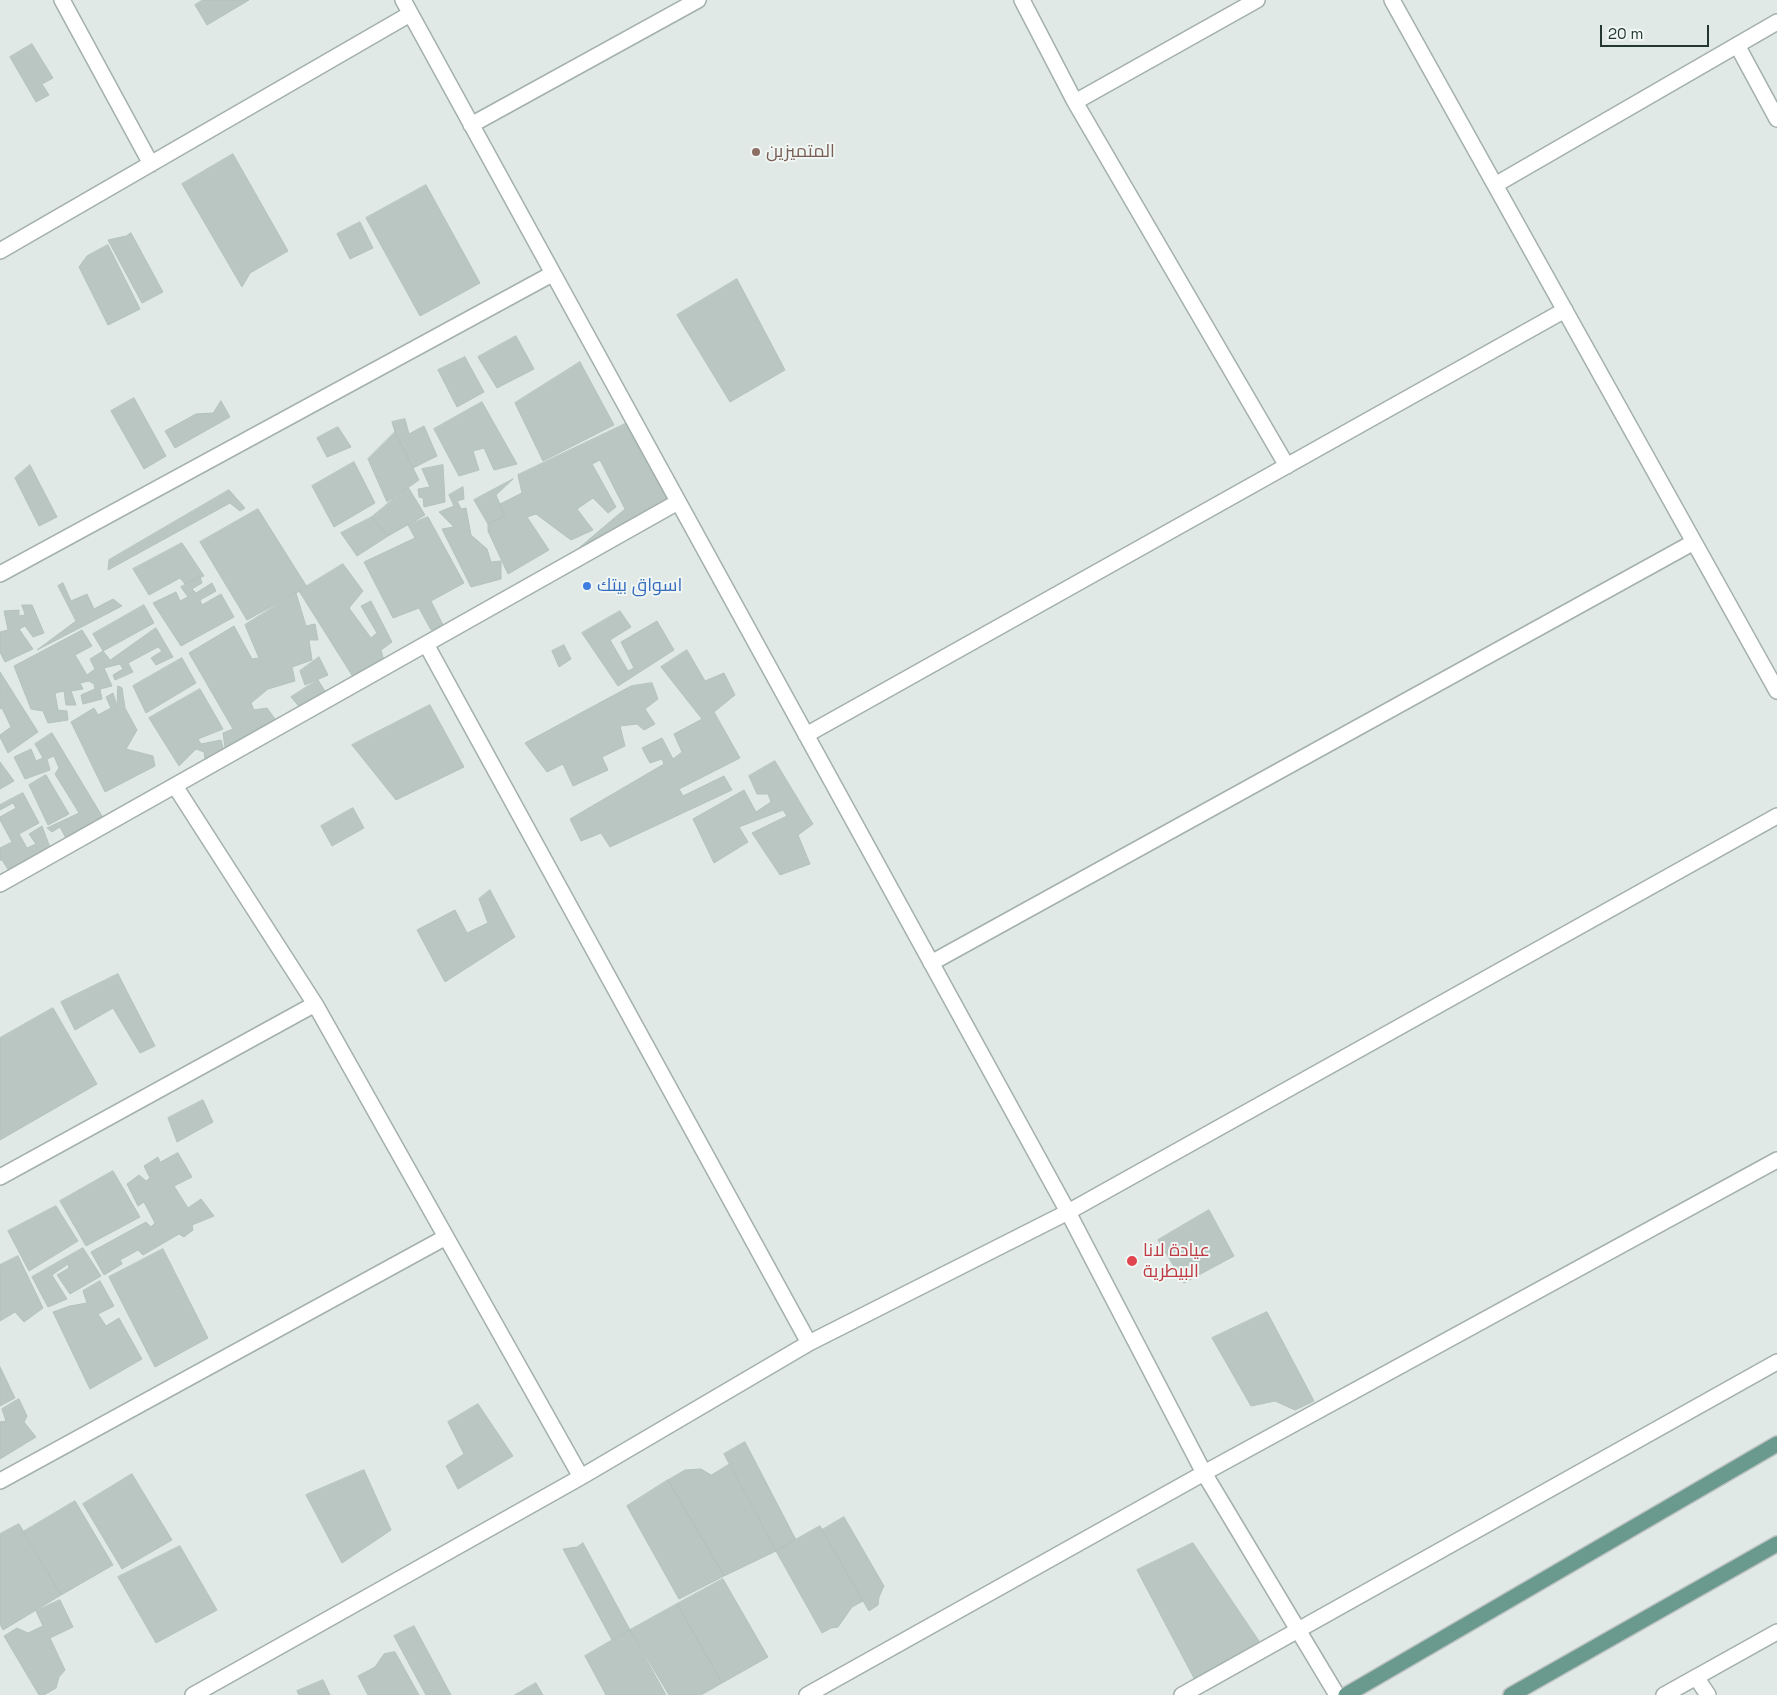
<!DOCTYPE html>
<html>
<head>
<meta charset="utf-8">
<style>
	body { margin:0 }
	#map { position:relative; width:1777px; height:1695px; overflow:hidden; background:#e0e9e5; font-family:"Space Grotesk",sans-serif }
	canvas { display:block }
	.scale { position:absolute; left:1600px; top:25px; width:109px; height:22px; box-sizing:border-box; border:2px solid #233732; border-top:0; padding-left:6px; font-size:15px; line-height:18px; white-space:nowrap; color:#233732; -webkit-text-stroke:4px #f0f6f3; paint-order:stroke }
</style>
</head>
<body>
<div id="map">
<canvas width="1777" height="1695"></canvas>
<div class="scale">20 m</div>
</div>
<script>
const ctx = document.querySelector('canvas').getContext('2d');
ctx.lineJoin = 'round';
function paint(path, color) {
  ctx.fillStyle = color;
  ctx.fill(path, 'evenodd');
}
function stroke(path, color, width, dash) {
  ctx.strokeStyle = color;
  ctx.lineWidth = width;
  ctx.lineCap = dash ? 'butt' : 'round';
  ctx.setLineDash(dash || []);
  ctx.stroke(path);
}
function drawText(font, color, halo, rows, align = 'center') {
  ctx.font = font + ' "Space Grotesk",Cairo,sans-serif';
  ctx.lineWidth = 4;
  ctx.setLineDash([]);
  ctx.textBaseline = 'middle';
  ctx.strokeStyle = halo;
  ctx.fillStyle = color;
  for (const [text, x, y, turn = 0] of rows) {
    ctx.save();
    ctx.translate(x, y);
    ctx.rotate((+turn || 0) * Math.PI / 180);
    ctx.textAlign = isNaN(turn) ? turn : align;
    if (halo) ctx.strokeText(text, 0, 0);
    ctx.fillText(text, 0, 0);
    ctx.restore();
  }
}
const building = new Path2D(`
	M203 0H249L207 25 195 5Z
	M32 44 53 78 42 84 49 95 36 102 10 57Z
	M233 154 288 251 250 273 242 287 182 184Z
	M426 185 480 283 420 316 366 218Z
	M360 222 373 248 350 259 337 234Z
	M131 233 163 292 142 303 108 240 126 236Z
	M108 245 140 309 108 325 79 267 87 256Z
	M737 279 785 370 730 402 677 315Z
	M516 336 534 369 497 388 478 357Z
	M465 357 484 392 457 407 438 370Z
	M580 362 614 425 543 461 515 403Z
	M134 398 166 456 144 469 111 411Z
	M221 401 230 417 175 448 165 431 196 414 213 413Z
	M482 402 517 464 494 470 484 448 473 451 479 470 459 476 434 429Z
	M405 419 409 434 424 426 437 456 413 468 395 432 392 422Z
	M625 424 669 502 573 553 625 509 600 460 592 464 616 507 608 513 593 498 577 509 593 530 571 540 536 514 527 517 549 550 508 574 488 531V524L505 516 500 504 522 493 518 475Z
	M338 427 351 447 327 457 317 438Z
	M395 432 419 480 387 502 368 459Z
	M354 462 375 503 334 527 312 486Z
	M30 465 57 517 39 526 15 478Z
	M443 465 445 502 424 507 423 498 419 497 418 489 430 487 422 469Z
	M513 479 496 495 505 516 488 524 474 500Z
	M408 487 425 515 388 536 372 517Z
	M463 487 464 499 457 501 461 509 466 508 471 535 487 549 491 562 501 561V579L471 587 442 529 454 527 439 512 454 506 449 495Z
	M229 490 245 508 240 511 230 503 108 570 109 560Z
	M258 509 307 587 247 620 200 542Z
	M372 517 388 536 357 556 341 533Z
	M428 517 464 583 431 601 443 625 431 630 419 608 393 618 364 562 415 538 408 525Z
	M182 543 204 576 185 584 180 578 149 595 133 569Z
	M343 564 363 591 349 608 371 638 377 633 361 606 371 601 392 642 381 650 384 661 355 680 299 591Z
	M200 577 202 583 192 589 196 593 212 583 216 591 200 600 202 605 221 594 234 617 181 646 153 603 176 592 180 601 188 597 181 587Z
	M63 583 71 601 87 594 94 609 113 599 122 606 37 650 76 621 58 586Z
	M296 593 306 626 315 624 318 640H309L312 660 292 667 295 681 268 689 251 703 254 710 267 708 275 719 225 748 223 733 233 729 189 653 234 626 252 659 259 658 245 625Z
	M22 605H32L44 633 33 637 25 626 19 629 33 649 5 662 0 652V632L8 630 4 611 19 610V616L25 615Z
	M144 605 154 623 103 651 93 634Z
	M620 611 631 627 610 640 628 671 634 668 621 642 657 621 674 650 618 686 582 633Z
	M156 628 173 657 156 665 151 658 162 651 158 647 128 663 133 672 115 680 113 675 123 669 120 664 104 668 112 686 100 689 102 699 83 704 81 695 95 689 94 684 89 681 80 683 83 689 71 691 76 705H66L64 691 55 693 58 710 67 711 68 720 48 723 43 711 31 709 14 666 82 630 92 646 75 655 87 675 95 669 90 659 103 651 110 660Z
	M564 645 571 659 559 667 552 651Z
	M687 650 705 681 724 673 735 695 714 712 740 758 679 789 683 796 724 776 732 790 610 847 601 833 581 841 570 819 664 764 662 759 650 763 642 748 662 738 673 759 682 752 674 734 702 719 661 667Z
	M319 657 328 675 305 685 300 671Z
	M182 658 196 683 146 713 133 686Z
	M0 672 38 732 8 753 0 737V735L11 727 2 708 0 709Z
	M318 680 328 696 302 710 291 697Z
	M652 683 658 699 645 709 655 724 644 730 637 724 620 726 625 746 602 757 608 770 573 786 563 764 547 772 525 743 631 686Z
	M118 686 122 688 125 708 137 730 126 749 153 756 155 766 105 792 71 722 94 708 98 715 111 708 106 697 113 693 117 706Z
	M200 689 223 729 198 739 201 744 221 740 225 755 206 765 204 752 196 749 179 766 149 718Z
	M430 705 464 767 396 800 352 745Z
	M52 733 105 821 68 842 60 827 52 832 47 828 79 813 55 774 59 768 54 756 47 759 50 770 25 779 14 757 31 749 36 761 43 758 35 744Z
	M775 761 813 824 798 835 810 864 780 875 752 833 787 816 783 810 739 827 748 842 714 863 693 819 744 790 756 812 771 802 768 794H757L749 776Z
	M0 762 14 781 0 789Z
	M46 775 69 814 48 825 29 785Z
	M23 793 39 823 19 834 27 848 36 844 29 834 42 826 51 850 11 874 2 860H0V848L12 842 0 820V817L16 808 13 803 0 810V805Z
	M353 808 364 828 332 846 321 826Z
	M490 890 515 937 445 982 417 930 455 910 467 933 488 923 479 899Z
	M118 974 155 1046 140 1053 113 1008 75 1030 61 1002Z
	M53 1008 97 1084 0 1140V1038Z
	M203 1100 213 1122 177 1142 168 1118Z
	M178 1153 192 1177 174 1186 188 1208 201 1199 214 1216 192 1225 193 1230 184 1237 179 1234 143 1255 138 1250 120 1260 122 1264 104 1275 91 1252 146 1222 151 1227 155 1223 144 1202 138 1206 127 1184 139 1175 146 1181 150 1178 144 1166 158 1157 160 1162Z
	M113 1171 140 1217 86 1246 60 1201Z
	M56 1206 78 1241 29 1271 8 1231Z
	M1209 1210 1234 1256 1184 1283 1158 1240Z
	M83 1248 101 1276 70 1294 57 1275 69 1268 68 1264 52 1275 67 1299 48 1307 32 1277Z
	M163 1249 208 1338 155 1367 109 1277Z
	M18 1256 43 1308 24 1322 15 1312 0 1321V1265Z
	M100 1281 114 1306 98 1314 106 1326 119 1318 142 1359 90 1389 53 1312 70 1306 87 1303 83 1291Z
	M1267 1312 1314 1401 1295 1410 1275 1401 1251 1406 1212 1338Z
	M0 1367 15 1398 0 1406Z
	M19 1399 27 1416 24 1422 36 1437 0 1459V1422L6 1421 2 1409Z
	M478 1404 513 1456 458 1489 446 1466 464 1454 448 1422Z
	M745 1442 796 1540 776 1551 724 1454Z
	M730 1464 776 1551 724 1576 668 1480 685 1470 701 1469 711 1475Z
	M364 1470 391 1530 342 1563 306 1495Z
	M132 1474 172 1540 122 1569 83 1504Z
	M668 1480 724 1576 679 1599 627 1506Z
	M75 1501 113 1565 61 1595 23 1532Z
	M844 1517 884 1586 879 1597 878 1605 869 1611 822 1530Z
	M19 1524 61 1595 3 1630 0 1624V1534Z
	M820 1526 863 1601 852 1607 838 1627 831 1628 822 1633 776 1551Z
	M583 1543 630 1630 612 1640 563 1549 577 1547Z
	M1193 1543 1261 1644 1196 1682 1137 1570Z
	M180 1546 217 1610 156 1643 118 1577Z
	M723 1579 768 1657 722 1683 677 1604Z
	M60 1600 73 1627 50 1638 65 1670 59 1677 56 1688 44 1695H39L4 1636 17 1628 28 1633 43 1626 36 1611Z
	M677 1604 722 1683 701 1695H669L630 1630Z
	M414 1626 451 1695H426L394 1636Z
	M630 1630 666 1695H606L585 1656Z
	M395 1652 419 1695H368L358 1676 375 1667 384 1654Z
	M323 1680 330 1695H299L297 1691Z
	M536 1683 543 1695H515Z`);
const street = new Path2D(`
	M62 0 151 164
	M403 0 1068 1212 1204 1473 1337 1695
	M1022 0 1075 102 1287 466
	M1392 0 1777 691
	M1737 45 1777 119
	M1075 102 1257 0
	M471 125 698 0
	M1495 185 1777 22
	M0 251 410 14
	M0 574 552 274
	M426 644 809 1343
	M806 735 1565 310
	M175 786 315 1004 581 1477
	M0 884 678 502
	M931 963 1694 542
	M0 1177 315 1004
	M0 1481 446 1237
	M1696 1677 1708 1695
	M193 1695 581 1477 809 1343 1068 1212 1777 816
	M807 1695 1204 1473 1777 1160
	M1182 1695 1777 1362
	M1664 1695 1777 1632`);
const primary = new Path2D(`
	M1346 1695 1777 1444
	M1511 1695 1777 1544`);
const markers = [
	[756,152,5,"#8d6e63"],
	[587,586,5,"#3f7fe0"],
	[1132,1261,6,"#e0444e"]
];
const educationNames = [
	["المتميزين",766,152]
];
const shopNames = [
	["اسواق بيتك",597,586]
];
const healthNames = [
	["عيادة لانا",1143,1251],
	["البيطرية",1143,1272]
];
paint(building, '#b9c6c1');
stroke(building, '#b4c2bc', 1);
stroke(street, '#a4b0ac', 18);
stroke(primary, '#bdc3c2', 18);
stroke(street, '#fff', 15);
stroke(primary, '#6a998d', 15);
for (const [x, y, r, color] of markers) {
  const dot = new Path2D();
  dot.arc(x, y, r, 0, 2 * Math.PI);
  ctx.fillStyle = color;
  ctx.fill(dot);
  stroke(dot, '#f0f6f3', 2);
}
drawText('18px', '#785e54', '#f0f6f3', educationNames, 'left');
drawText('18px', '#366cbe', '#f0f6f3', shopNames, 'left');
drawText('18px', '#be3a42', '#f0f6f3', healthNames, 'left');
</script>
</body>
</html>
